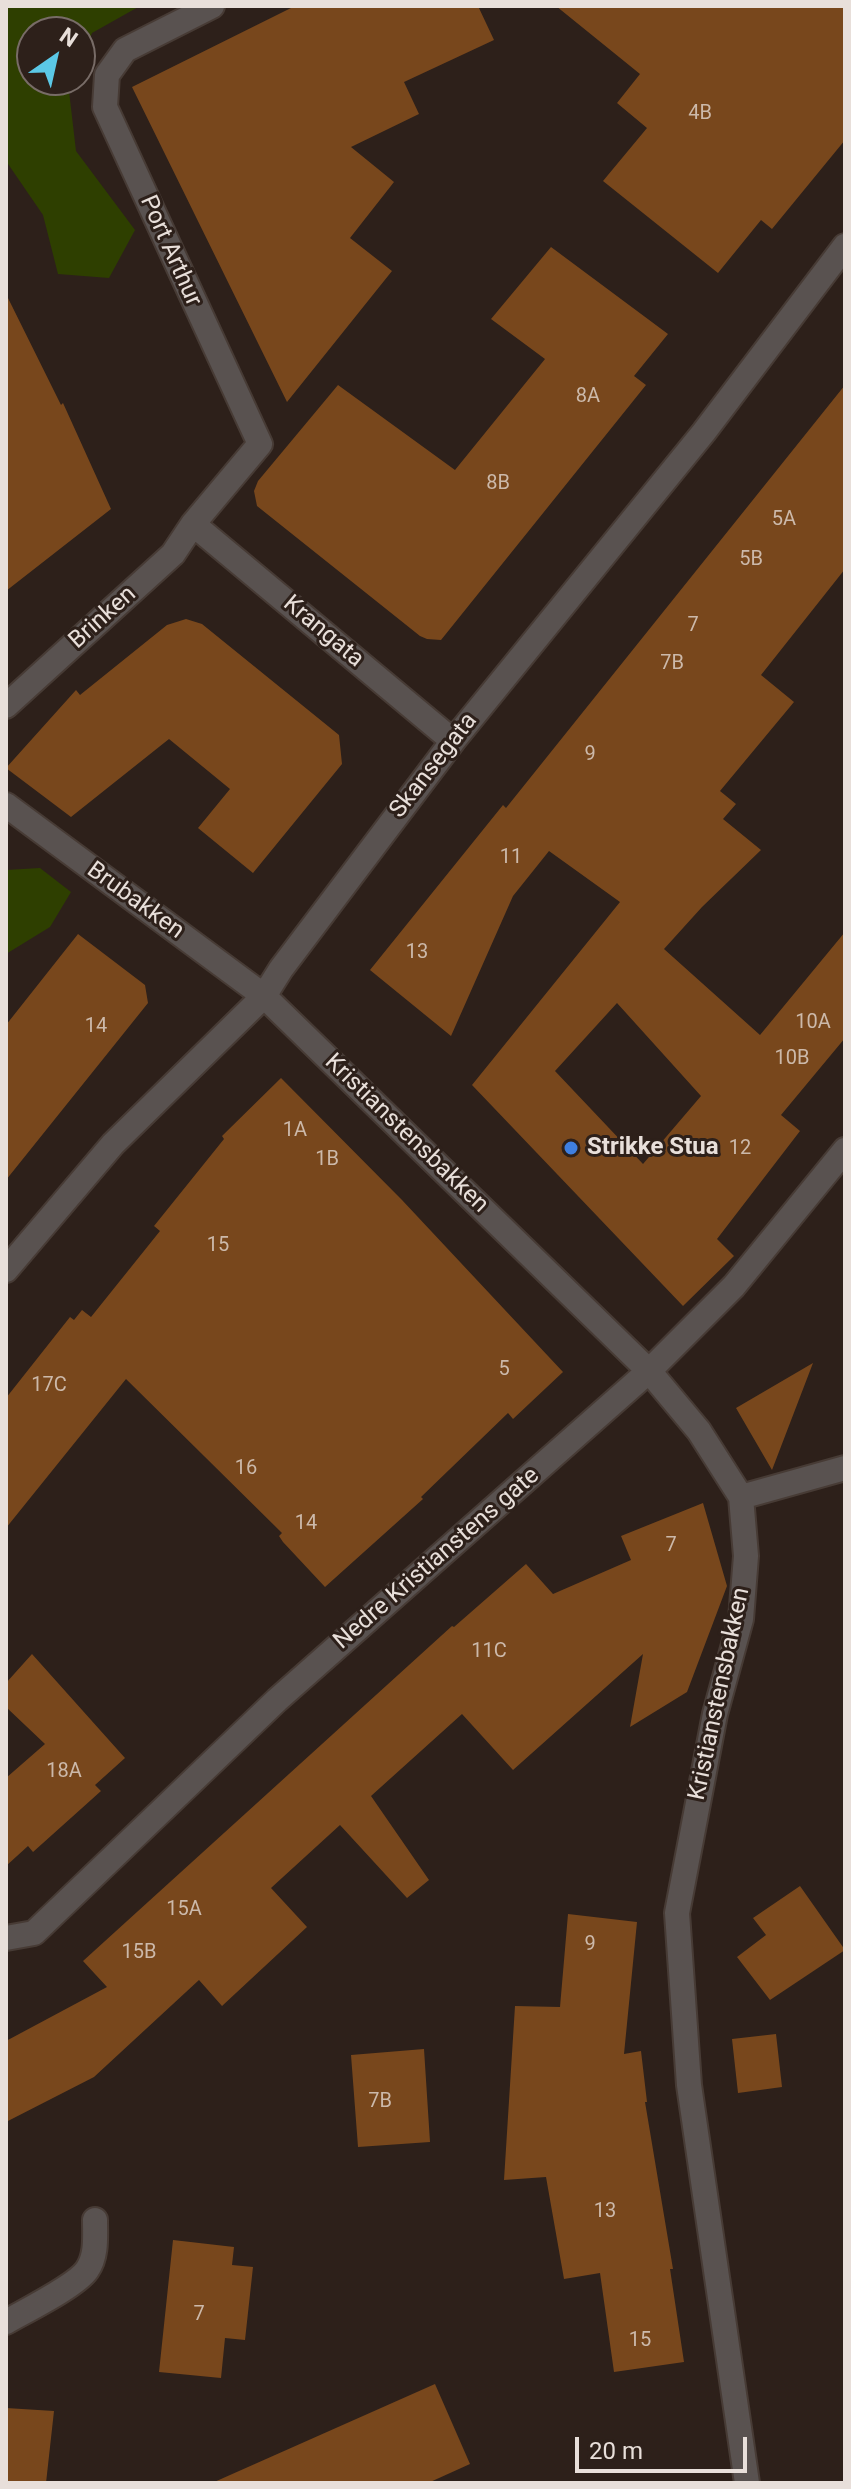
<!DOCTYPE html>
<html>
<head>
<meta charset="utf-8">
<style>
	body { margin:0 }
	#map { position:relative; width:851px; height:2489px; overflow:hidden; background:#2d201a; font-family:Roboto,sans-serif }
	canvas { display:block }
	.frame { position:absolute; inset:0; border:8px solid #e8dfda; pointer-events:none }
	.north { position:absolute; left:16px; top:16px; width:80px; height:80px; box-sizing:border-box; background:#2d201a; border:2px solid #786c67; border-radius:50%; rotate:34deg; font-size:22px; font-weight:700; line-height:32px; text-align:center; color:#e8dfda }
	.north::after { content:''; display:block; margin:auto; width:28px; height:36px; background:#5bc8e6; clip-path:polygon(50% 0,100% 100%,50% 72%,0 100%) }
	.scale { position:absolute; left:575px; top:2437px; width:172px; height:36px; box-sizing:border-box; border:4px solid #e8dfda; border-top:0; padding-left:10px; font-size:24px; line-height:28px; white-space:nowrap; color:#e8dfda; -webkit-text-stroke:6px #2d201a; paint-order:stroke }
</style>
</head>
<body>
<div id="map">
<canvas width="851" height="2489"></canvas>
<div class="frame"></div>
<div class="north">N</div>
<div class="scale">20 m</div>
</div>
<script>
const ctx = document.querySelector('canvas').getContext('2d');
ctx.lineJoin = 'round';
function paint(path, color) {
  ctx.fillStyle = color;
  ctx.fill(path, 'evenodd');
}
function stroke(path, color, width, dash) {
  ctx.strokeStyle = color;
  ctx.lineWidth = width;
  ctx.lineCap = dash ? 'butt' : 'round';
  ctx.setLineDash(dash || []);
  ctx.stroke(path);
}
function drawText(font, color, halo, rows, align = 'center') {
  ctx.font = font + ' Roboto,sans-serif';
  ctx.lineWidth = 6;
  ctx.setLineDash([]);
  ctx.textBaseline = 'middle';
  ctx.strokeStyle = halo;
  ctx.fillStyle = color;
  for (const [text, x, y, turn = 0] of rows) {
    ctx.save();
    ctx.translate(x, y);
    ctx.rotate((+turn || 0) * Math.PI / 180);
    ctx.textAlign = isNaN(turn) ? turn : align;
    if (halo) ctx.strokeText(text, 0, 0);
    ctx.fillText(text, 0, 0);
    ctx.restore();
  }
}
const green = new Path2D(`
	M6 6H140L92 33 80 63V32H32V80H73L69 91 76 151 135 230 109 278 58 274 43 215 6 161Z
	M40 868 71 892 50 927 6 954V870Z`);
const building = new Path2D(`
	M295 6H478L494 40 404 82 419 114 351 147 394 182 350 238 392 271 287 402 132 87Z
	M556 6H845V140L772 229 761 220 718 273 603 181 647 128 617 103 640 74Z
	M551 247 668 334 634 376 646 385 441 640 427 639 420 636 257 506 254 491 258 481 338 385 455 470 545 359 491 319Z
	M6 294 61 405 63 403 111 509 6 591Z
	M845 385V569L761 675 794 702 720 791 736 804 723 819 761 850 702 907 664 949 760 1035 845 932V1038L781 1115 800 1131 717 1239 734 1256 683 1306 472 1085 620 902 549 851 513 896 451 1036 370 970 503 805 506 808ZM617 1003 701 1096 643 1164 555 1071Z
	M186 619 202 624 339 735 342 764 253 873 198 828 230 789 169 739 71 817 6 768 76 690 80 695 167 625Z
	M78 934 145 985 148 1003 6 1180V1025Z
	M281 1078 402 1200 563 1372 513 1419 508 1413 421 1497 423 1499 325 1587 283 1542 279 1536 282 1533 126 1379 6 1528V1398L70 1317 74 1320 82 1310 91 1317 160 1231 154 1226 224 1139 222 1136Z
	M813 1363 772 1470 736 1408Z
	M703 1503 727 1586 687 1692 630 1727 643 1654 513 1770 462 1714 371 1796 429 1880 407 1898 340 1825 271 1888 307 1927 222 2006 199 1980 94 2077 6 2122V2041L107 1987 83 1961 452 1626 454 1627 526 1564 553 1594 631 1560 621 1536Z
	M32 1654 125 1758 95 1785 101 1791 33 1852 28 1846 6 1866V1778L45 1744 6 1707V1683Z
	M800 1886 845 1950 770 2000 737 1957 766 1935 753 1918Z
	M568 1914 637 1922 624 2054 641 2051 647 2102H645L673 2269H670L684 2362 614 2372 600 2273 564 2279 546 2177 504 2180 515 2006 560 2007Z
	M776 2034 782 2087 738 2093 732 2039Z
	M424 2049 430 2142 358 2147 351 2055Z
	M173 2240 234 2247 232 2265 253 2267 245 2340 225 2338 221 2378 159 2372Z
	M435 2384 470 2464 428 2483H212Z
	M6 2408 54 2411 46 2483H6Z`);
const minor = new Path2D(`
	M193 524 453 741
	M6 706 173 554 193 524 260 444 105 107 107 75 125 50 212 6
	M6 805 264 996 649 1371 699 1431 741 1497 746 1556 741 1619 715 1714 677 1913 689 2085 747 2483
	M6 1270 113 1144 264 996 281 969 453 741 704 432 845 246
	M741 1497 845 1468
	M6 1938 34 1933 277 1700 649 1371 734 1286 845 1150
	M6 2322C25 2311 76 2286 87 2270 97 2256 95 2236 95 2220`);
const markers = [
	[571,1148,8,"#3f7fe0"]
];
const numberNames = [
	["4B",700,114],
	["8A",588,397],
	["8B",498,484],
	["5A",784,520],
	["5B",751,560],
	["7",693,626],
	["7B",672,664],
	["9",590,755],
	["11",511,858],
	["13",417,953],
	["10A",813,1023],
	["14",96,1027],
	["10B",792,1059],
	["1A",295,1131],
	["12",740,1149],
	["1B",327,1160],
	["15",218,1246],
	["5",504,1370],
	["17C",49,1386],
	["16",246,1469],
	["14",306,1524],
	["7",671,1546],
	["11C",489,1652],
	["18A",64,1772],
	["15A",184,1910],
	["9",590,1945],
	["15B",139,1953],
	["7B",380,2102],
	["13",605,2212],
	["7",199,2315],
	["15",640,2341]
];
const streetNames = [
	["Port Arthur",170,251,66],
	["Brinken",103,618,-42],
	["Krangata",323,632,40],
	["Skansegata",434,766,-52],
	["Brubakken",135,901,36],
	["Kristianstensbakken",406,1134,44],
	["Nedre Kristianstens gate",437,1559,-41],
	["Kristianstensbakken",720,1694,-78]
];
const poiNames = [
	["Strikke Stua",587,1148]
];
paint(green, '#2e3f00');
paint(building, '#78471c');
stroke(minor, '#473b35', 28);
stroke(minor, '#595250', 24);
for (const [x, y, r, color] of markers) {
  const dot = new Path2D();
  dot.arc(x, y, r, 0, 2 * Math.PI);
  ctx.fillStyle = color;
  ctx.fill(dot);
  stroke(dot, '#2d201a', 3);
}
drawText('20px', '#ccb9aa', null, numberNames);
drawText('24px', '#e8dfda', '#2d201a', streetNames);
drawText('bold 24px', '#e8dfda', '#2d201a', poiNames, 'left');
</script>
</body>
</html>
